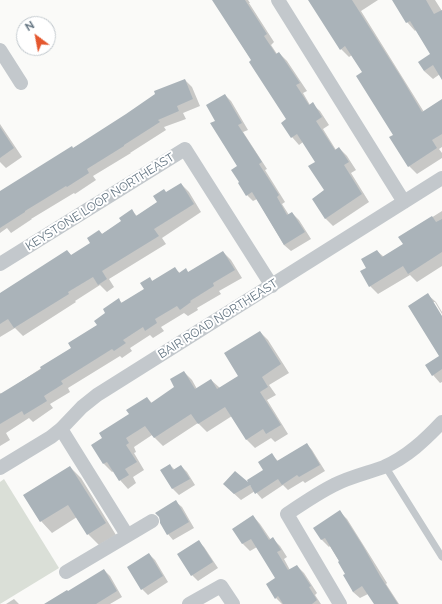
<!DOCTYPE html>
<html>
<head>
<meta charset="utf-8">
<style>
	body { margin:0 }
	#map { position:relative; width:442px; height:604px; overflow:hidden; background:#fafaf8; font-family:Raleway,sans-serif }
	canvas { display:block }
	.north { position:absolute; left:16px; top:16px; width:40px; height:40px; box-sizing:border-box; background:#fff; border:1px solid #c1c8cd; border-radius:50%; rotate:328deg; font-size:11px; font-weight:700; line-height:16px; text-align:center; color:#657683 }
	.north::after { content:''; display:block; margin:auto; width:14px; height:18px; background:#e4572e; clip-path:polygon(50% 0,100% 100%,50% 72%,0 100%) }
</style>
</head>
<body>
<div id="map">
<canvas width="442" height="604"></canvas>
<div class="north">N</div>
</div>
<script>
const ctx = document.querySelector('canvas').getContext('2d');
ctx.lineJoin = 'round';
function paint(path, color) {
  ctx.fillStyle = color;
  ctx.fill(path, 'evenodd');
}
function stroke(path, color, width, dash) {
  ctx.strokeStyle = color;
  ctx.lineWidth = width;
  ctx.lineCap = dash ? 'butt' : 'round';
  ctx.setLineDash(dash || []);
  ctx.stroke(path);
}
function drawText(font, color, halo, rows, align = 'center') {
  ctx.font = font + ' Raleway,sans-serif';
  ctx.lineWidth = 4;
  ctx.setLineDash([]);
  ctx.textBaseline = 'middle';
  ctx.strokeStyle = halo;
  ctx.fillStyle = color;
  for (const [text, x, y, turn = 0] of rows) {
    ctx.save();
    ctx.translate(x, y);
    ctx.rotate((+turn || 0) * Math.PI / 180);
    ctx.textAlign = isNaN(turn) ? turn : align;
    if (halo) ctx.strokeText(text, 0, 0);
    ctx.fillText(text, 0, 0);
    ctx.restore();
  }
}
const green = new Path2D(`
	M4 479 59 568 0 604V482Z`);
const shadow = new Path2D(`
	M213 0H248L250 3H249L274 42 271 45 277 54 279 53 287 61 307 91 303 93 310 105 312 104 320 111 329 125 323 129 336 150 339 148 347 156 356 170 351 173 369 202 333 226 325 218V191L316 162 303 142 299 145 292 137 288 120 252 61Z
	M309 0H378L361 11 424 112 442 100V147L439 149 442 153V158L417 174 409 166 363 73 352 55 349 57 341 49Z
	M393 0H435L442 11V78L440 74 433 79 424 71 431 54 416 30 415 31 407 22Z
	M185 80 192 87 200 106 183 113 186 119 164 127 166 130 130 153H131L93 176 96 180 75 194 74 193 31 219H32L11 233 7 228 0 233V193Z
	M225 95 231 101 248 130 243 132 267 169 265 170 285 202 282 204 289 215 292 213 299 220 311 239 291 251 284 245 257 199 253 201 247 195 238 166 216 121Z
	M0 124 22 157 6 168 0 162Z
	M181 184 189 192 201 212 162 238 166 244 109 279 114 287 107 292 100 285 75 301 76 302 23 336 15 328 0 337V294L67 251 72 256 92 243 99 231 102 234 122 222 132 211 137 216 158 202 166 193Z
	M442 211V266L417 282 410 275 378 294 370 286 367 268 377 251 384 257 404 244 412 230Z
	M223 252 231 260 242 278 219 291 221 294 197 308 198 310 188 316 184 313 161 327 164 331 153 338 150 335 130 348 132 351 122 358 120 356 68 388 70 392 50 404 53 408 33 422 29 418 6 433 10 440 0 446V393L2 394 72 348 99 326 118 299 122 303 145 289 150 278 153 282 175 269 180 273 186 270 189 273Z
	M428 295 436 302 442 312V314L435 302H432L442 318V382L440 383 433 375 440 357Z
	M260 332 268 340 289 373 269 385 276 395 267 400 288 434 275 442 271 438 255 448 247 440 232 416 207 432 198 423 163 446 152 435 134 447 136 452 134 453 144 470 133 477 136 483 128 489 120 480 114 471 112 472 104 464V438L130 415 147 398 152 403 176 387 184 372 192 380 197 389 211 380 220 388 240 376Z
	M307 444 312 450 325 471 305 483 303 481 288 490 283 485 262 499 255 491 241 500 230 490 235 472 251 486 264 470 271 454 278 461Z
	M170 465 175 470 181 466 187 472 195 485 179 495 173 489 162 470Z
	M70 467 81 478 116 535 99 545 88 534 77 517 52 533 41 521 25 495Z
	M176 502 182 507 194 528 173 540 168 534Z
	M340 512 347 519 369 554 387 583 386 584 399 604H375L368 594 360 598 353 592 347 574 330 546 329 547 322 540 314 528Z
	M253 516 260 524 271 540 273 539 280 546 287 557 284 559 290 570 297 566 304 573 317 593 315 595 321 604H282L276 598 277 579 257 547 250 551 243 544 234 529Z
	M198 541 204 547 218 568 198 581 192 575Z
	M149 554 155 560 168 582 148 595 142 589Z
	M104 570 110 576 122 597 110 604H48Z
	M14 599 19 604H6Z`);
const building = new Path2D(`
	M212 0H245L267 34 264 36 276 54 279 52 300 83 296 85 309 105 313 102 322 117 316 121 335 150 339 147 349 162 344 165 362 194 325 219 312 199 324 190 308 166 315 162 297 134 291 138 281 123 286 119 249 62 251 60Z
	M308 0H352L401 77 422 112 442 99V134L432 140 437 148 408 167 389 137 393 135 356 76 362 72 345 46 340 50Z
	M392 0H426L434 14 442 10V80L433 65 424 71 418 62 430 54 410 21 406 23Z
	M185 79 193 99 177 106 179 111 158 120 160 122 124 145V146L87 169 89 173 67 187 66 186 25 211V212L0 228V191L72 146 73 148 126 114 155 94 154 91Z
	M225 94 242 123 238 125 262 162 259 164 279 195 277 197 287 215 292 212 305 232 284 245 252 192 246 196 238 183 239 182 231 170 237 166 210 123 215 121 206 105Z
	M0 127 14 148 0 158Z
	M181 183 194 204 154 229 159 236 102 271 107 279 98 285 93 277 68 292 69 294 14 328 8 319 0 324V293L67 250 71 255 90 243 87 238 99 230 102 234 121 221 119 218 132 209 136 216 157 202 153 196 164 189 166 192Z
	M432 216 436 222 442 219V252L408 274 403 266 369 287 360 271 366 268 361 259 377 250 382 257 403 244 398 237Z
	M223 251 235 270 213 283 214 286 190 301 191 302 180 310 177 306 155 319 157 323 145 331 143 327 123 340 126 343 114 351 112 349 61 381 63 384 44 396 47 401 24 415 22 411 0 424V394L41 369 40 367 71 348 68 343 97 325 94 321 105 313 103 309 119 298 121 303 144 289 140 283 150 277 152 281 175 267 179 273 186 268 188 272Z
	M428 293 442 316V369L432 376 425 365 439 356 408 306Z
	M260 331 281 364 262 377 268 387 260 392 281 425 266 434 263 429 246 440 225 407 198 424 191 414 154 438 145 426 126 438 129 443 126 445 137 462 125 469 129 475 119 481 107 462 103 464 91 445 102 438 99 433 129 414 126 410 147 397 151 403 174 387 170 379 184 371 195 389 211 379 217 389 238 376 224 353Z
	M307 443 320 465 299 477 297 475 282 485 278 479 255 494 250 485 234 494 223 484 235 471 248 482 247 480 263 470 258 462 272 453 277 461Z
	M170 464 173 470 181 465 190 479 172 489 160 470Z
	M70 466 106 523 87 535 68 505 40 522 23 495Z
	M176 500 189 522 167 535 160 523V521L159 517 155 513Z
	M340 510 363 546 380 576 398 604H374L362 586 353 592 343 575 345 574 338 562 339 561 325 538 321 540 313 528Z
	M253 515 269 540 273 537 281 550 277 552 288 570 297 565 311 586 309 587 317 600 312 604H283L278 596 275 599 266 584 275 578 251 539 242 544 232 529Z
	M199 540 213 562 191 576 177 554Z
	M149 553 163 576 141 590 127 567Z
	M104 569 117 591 96 604H44L67 590 68 591Z`);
const lane = new Path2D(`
	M385 466 442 557`);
const street = new Path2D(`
	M278 0 404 202
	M0 50 21 83
	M0 264 185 149 272 286
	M61 429 127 535
	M0 468 51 437 61 429 82 407 97 395 442 178
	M66 572 152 521
	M189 604 221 586 233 604
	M340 604 287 514C302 504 318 493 334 485 349 477 367 473 384 467 407 457 425 440 442 422`);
const streetNames = [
	["KEYSTONE LOOP NORTHEAST",100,202,-32],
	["BAIR ROAD NORTHEAST",218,319,-32]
];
paint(green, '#dadfd7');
paint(shadow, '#0003');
paint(building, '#aab3b9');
stroke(lane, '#c3c8cc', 7);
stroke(street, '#c3c8cc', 14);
drawText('12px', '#657683', '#fff', streetNames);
</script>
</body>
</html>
